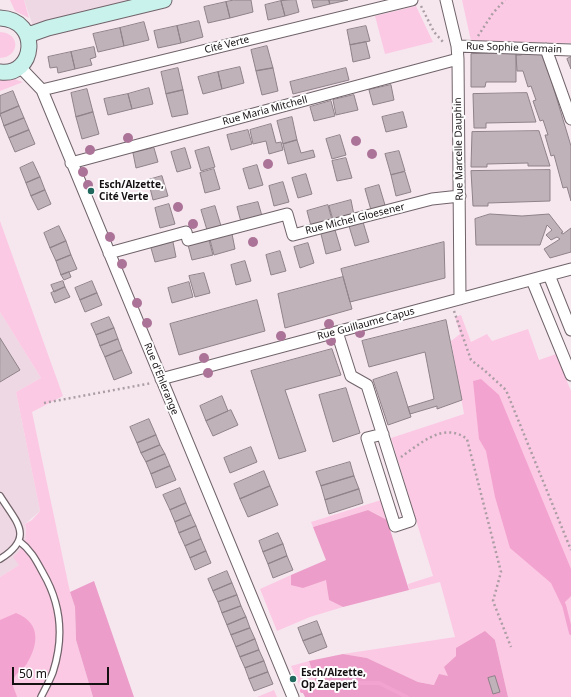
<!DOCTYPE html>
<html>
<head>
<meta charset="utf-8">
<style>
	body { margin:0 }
	#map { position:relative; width:571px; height:697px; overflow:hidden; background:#f6e7ef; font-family:"Noto Sans",sans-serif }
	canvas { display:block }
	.scale { position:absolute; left:12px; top:667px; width:97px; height:18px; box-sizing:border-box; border:2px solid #151012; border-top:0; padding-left:5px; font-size:12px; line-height:14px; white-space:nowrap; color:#151012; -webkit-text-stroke:3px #fff; paint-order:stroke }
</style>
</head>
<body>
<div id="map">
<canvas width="571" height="697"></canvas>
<div class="scale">50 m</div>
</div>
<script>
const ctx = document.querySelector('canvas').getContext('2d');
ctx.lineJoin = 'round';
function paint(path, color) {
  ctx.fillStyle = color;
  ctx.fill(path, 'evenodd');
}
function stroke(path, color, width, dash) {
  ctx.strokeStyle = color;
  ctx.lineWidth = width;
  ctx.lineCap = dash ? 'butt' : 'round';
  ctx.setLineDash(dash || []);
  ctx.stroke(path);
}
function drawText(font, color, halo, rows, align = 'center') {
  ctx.font = font + ' "Noto Sans",sans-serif';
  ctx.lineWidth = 4;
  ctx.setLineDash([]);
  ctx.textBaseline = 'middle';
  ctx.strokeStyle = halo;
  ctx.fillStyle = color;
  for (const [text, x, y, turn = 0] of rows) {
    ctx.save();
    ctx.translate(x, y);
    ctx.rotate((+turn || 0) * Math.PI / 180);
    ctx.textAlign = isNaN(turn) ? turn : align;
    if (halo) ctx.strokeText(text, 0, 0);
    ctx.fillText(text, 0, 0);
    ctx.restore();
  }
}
const built = new Path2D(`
	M24 0H164L35 32Z
	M0 312 41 378 16 392 40 511 25 524 26 537 21 551 19 565 0 577Z`);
const green = new Path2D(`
	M10 0H24L29 18 15 11Z
	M462 0H571V43L471 41Z
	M416 6 433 42 385 54 375 16Z
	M0 32C21 33 20 57 0 58Z
	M11 78 23 82 0 91V79Z
	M0 221 63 396 32 412 70 592 75 607 76 640 93 697H0V577L19 565 13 557C24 548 28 538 25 524L32 520 40 511 16 392 41 378 0 312Z
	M461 315 471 342 487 334 492 341 528 329 539 360 556 354 571 391V697H508L495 640 456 656 448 676 434 685 418 682 367 658 343 654 455 637 440 582 409 590 408 584 433 576 391 438 464 414 451 341 460 334 455 317Z
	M381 500 387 520 368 510 313 527 311 522Z
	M291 575V585L327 579 329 600 343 607 310 617 277 631 260 589Z
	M309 661 316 683 300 687 291 666Z
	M274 690 277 697H257Z`);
const forest = new Path2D(`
	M368 510 387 520 409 590 343 607 329 600 326 580 303 588 291 585V575L326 560 313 527Z
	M94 581 134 697H93L76 640 75 607 70 592Z
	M485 631 495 640 508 697H305L300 687 316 683 309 661 343 654 367 658 418 682 434 685 439 674 448 676 444 667 456 656V648Z`);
const water = new Path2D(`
	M481 379 499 395 571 569V596L565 602V605L562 606 551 583 510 548 495 497 486 451 479 439 473 381Z
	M16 613C41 623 39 644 26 665 22 671 14 673 13 682 12 686 16 693 17 697H0V620Z`);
const stream = new Path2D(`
	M564 605 571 633
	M302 691 340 683H379L407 697`);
const building = new Path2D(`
	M234 0H251L253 12 230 18 226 2Z
	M296 0 299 12 285 16 281 1Z
	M312 0H329L330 4 314 8Z
	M329 0H348L330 4Z
	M281 1 285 16 268 20 265 5Z
	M226 2 230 18 208 23 204 7Z
	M199 21 203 37 181 43 177 26Z
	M144 22 149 40 124 46 120 28Z
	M177 26 181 43 158 48 154 31Z
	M366 26 370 41 350 45 347 30Z
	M120 28 124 46 98 52 93 34Z
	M366 42 370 58 353 62 350 45Z
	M267 46 273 68 256 71 251 50Z
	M94 47 96 57 90 59 92 65 75 69 71 52Z
	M71 52 75 69 58 73 57 67 50 68 48 57Z
	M516 53V82H486L485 87H471V54Z
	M521 53H543L571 146V201L567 187 563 188 554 155 551 156 545 135H548L543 120 540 121 533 101 536 100 531 86 528 87 523 71H517L516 55H521Z
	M571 57V69L567 59Z
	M240 67 244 83 222 89 218 72Z
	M178 68 183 90 166 94 161 72Z
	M273 68 278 91 262 95 256 71Z
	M346 68 349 80 293 94 290 82Z
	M218 72 222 89 203 94 198 77Z
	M391 85 394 100 373 105 369 90Z
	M149 88 153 104 132 109 128 94Z
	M87 89 93 112 76 117 71 93Z
	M183 90 188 114 172 117 166 94Z
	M13 91 19 106 0 114V96Z
	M527 93 536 122 486 123V128H474L473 94Z
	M128 94 132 109 108 115 104 99Z
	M354 95 358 110 336 115 333 100Z
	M331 101 335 116 314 121 310 107Z
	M19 106 24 118 4 126 0 114Z
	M93 112 99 134 82 139 76 117Z
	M403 112 407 127 386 132 382 117Z
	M292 117 297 140 283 144 277 121Z
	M24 118 29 130 9 138 4 126Z
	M271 124 276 143 281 142 283 150 269 154 266 141 253 144 250 130Z
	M29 130 35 144 15 152 9 138Z
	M248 130 252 144 231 150 227 135Z
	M539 131 550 166H528V163L487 164V167H471L472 132Z
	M340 135 346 155 332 159 326 139Z
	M297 140 301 153 313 150 315 157 288 164 283 144Z
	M209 147 215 167 201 171 195 151Z
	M154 148 158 162 136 168 133 153Z
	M185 148 191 168 177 172 171 152Z
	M399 151 405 171 391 175 385 154Z
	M346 158 352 178 337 181 332 161Z
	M33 162 40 177 26 183 20 168Z
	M257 165 263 185 249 189 243 169Z
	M214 169 220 189 205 193 200 173Z
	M550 170V201L488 203V206H473L471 171Z
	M405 172 411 192 396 196 391 175Z
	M306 174 312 194 298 198 292 178Z
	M162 176 168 196 153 200 148 180Z
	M40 177 45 190 31 196 26 183Z
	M283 182 289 202 274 206 269 186Z
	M379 185 385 205 371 210 365 189Z
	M45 190 51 204 38 210 31 196Z
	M351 200 354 215 333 220 329 206Z
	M258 202 262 216 241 222 237 207Z
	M169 204 175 224 160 228 155 208Z
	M328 205 332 220 311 226 307 211Z
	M215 206 221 226 207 230 201 210Z
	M490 214 522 216 549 214 563 232 561 233 563 234 571 228V252L550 258 544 249 560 239 557 237 551 240 546 235 552 230 547 225 540 245H476L475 219Z
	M363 222 369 242 355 246 349 226Z
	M59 226 66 241 50 248 44 233Z
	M335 230 341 250 326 254 321 234Z
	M232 234 235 249 214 255 210 240Z
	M209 240 213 255 192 260 188 245Z
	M66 241 71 255 56 261 50 248Z
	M173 242 176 257 155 262 151 248Z
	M444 242 445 278 350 302 341 269Z
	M308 243 314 263 300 268 294 247Z
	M280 251 286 271 271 275 266 255Z
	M71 255 77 269 61 275 56 261Z
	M245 261 251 281 236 285 231 265Z
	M69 272 71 277 64 280 61 275Z
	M204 273 210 293 195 297 189 276Z
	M343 277 352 309 285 328 278 294Z
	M63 281 65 287 54 292 51 285Z
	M92 281 97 293 80 300 75 288Z
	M189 282 193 297 172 303 168 288Z
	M65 287 70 297 55 303 51 293Z
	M97 293 102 305 85 312 80 300Z
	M257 300 265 331 179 355 170 324Z
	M109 317 114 328 96 335 91 324Z
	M446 320 462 400 437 409V406L410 414 408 407 434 399 425 352 369 367 362 341Z
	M114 328 118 339 100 346 96 335Z
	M0 338 20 370 0 382Z
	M118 339 122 350 105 357 100 346Z
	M332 349 341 375 285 390 306 451 279 459 251 371Z
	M122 350 132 373 114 380 105 357Z
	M397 372 411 417 388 425 373 380Z
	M346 388 360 433 333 442 319 395Z
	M222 396 228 411 206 421 200 406Z
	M231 410 238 425 213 436 206 421Z
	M149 419 156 435 137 443 130 427Z
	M156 435 160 445 141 453 137 443Z
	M160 445 165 454 146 462 141 453Z
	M251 447 257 462 230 473 224 458Z
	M165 454 170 466 151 474 146 462Z
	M350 462 354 476 321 486 316 472Z
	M170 466 176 480 156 488 151 474Z
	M264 471 270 486 240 499 234 484Z
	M354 476 359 489 325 500 321 486Z
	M270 486 278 505 248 517 240 499Z
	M180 488 186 503 170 510 163 495Z
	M359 489 363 503 329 514 325 500Z
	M186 503 191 515 175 522 170 510Z
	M191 515 196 526 179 533 175 522Z
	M196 526 201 539 185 546 179 533Z
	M278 533 283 544 263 552 259 541Z
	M201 539 206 551 190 558 185 546Z
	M283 544 287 556 268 564 263 552Z
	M206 551 211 563 195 570 190 558Z
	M287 556 293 570 273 578 268 564Z
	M227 571 232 583 213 591 208 579Z
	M232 583 237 595 218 602 213 591Z
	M237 595 241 606 222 613 218 602Z
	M241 606 246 617 227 625 222 613Z
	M246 617 250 628 231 635 227 625Z
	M317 621 322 634 303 641 298 628Z
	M250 628 255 639 236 647 231 635Z
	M322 634 327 647 309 654 303 641Z
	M255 639 259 650 240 657 236 647Z
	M259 650 264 661 245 668 240 657Z
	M264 661 268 672 249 679 245 668Z
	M268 672 273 684 254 691 249 679Z
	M495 676 500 692 493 694 488 678Z`);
const path = new Path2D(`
	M421 6 434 32 444 43
	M478 36 493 13 505 0
	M454 311 471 360 484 370 506 390 571 550
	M44 403 152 383
	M401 457C420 444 444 421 467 439L501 572 493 601 511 647`);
const service = new Path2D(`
	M0 496C17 523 35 537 0 559
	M19 541C31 550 36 560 43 573 61 604 64 638 53 672 50 680 45 689 41 697`);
const minor = new Path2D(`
	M446 0 457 46 458 59 460 299
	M457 46 571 50
	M546 49 571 119
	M20 67 42 90 293 697
	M42 90 412 0
	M71 163 458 59
	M109 253 186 232 188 240 287 214 293 235 432 199 460 196
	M549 275 571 330
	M532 280 571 375
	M337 332 351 376 367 385 410 521 395 526 367 438 383 434
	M161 379 571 269`);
const secondary = new Path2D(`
	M0 18C42 20 35 77 0 72
	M28 35 48 28 164 0`);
const trees = [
	[128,138],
	[356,141],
	[90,150],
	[372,154],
	[268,164],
	[83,172],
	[88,185],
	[178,207],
	[193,224],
	[110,237],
	[253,242],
	[122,264],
	[137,303],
	[147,323],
	[329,324],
	[360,333],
	[281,336],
	[331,341],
	[204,358],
	[208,373]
];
const markers = [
	[91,191,4,"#20685d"],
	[293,679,4,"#20685d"]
];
const streetNames = [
	["Cité Verte",227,45,-14],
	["Rue Sophie Germain",514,48,2],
	["Rue Maria Mitchell",265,111,-15],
	["Rue Marcelle Dauphin",459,149,-91],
	["Rue Michel Gloesener",355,219,-14],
	["Rue Guillaume Capus",366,324,-15],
	["Rue d'Ehlerange",161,379,68]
];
const poiNames = [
	["Esch/Alzette,",99,185],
	["Cité Verte",99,197],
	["Esch/Alzette,",301,673],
	["Op Zaepert",301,685]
];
paint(built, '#eed8e3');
paint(green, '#fcc9e4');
paint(forest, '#ec9dc9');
paint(water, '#f3a3d0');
stroke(stream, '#f3a3d0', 4);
paint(building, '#c0b2b9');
stroke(building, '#8f8289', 1);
stroke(service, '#706369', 8);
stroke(minor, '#706369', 13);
stroke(secondary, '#706369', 17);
stroke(path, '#aa9ea4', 2.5, [2, 3]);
stroke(service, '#fff', 5.5);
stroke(minor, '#fff', 11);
stroke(secondary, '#c9f2ec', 15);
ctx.fillStyle = '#ac7398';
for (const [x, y] of trees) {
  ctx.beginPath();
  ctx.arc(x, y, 5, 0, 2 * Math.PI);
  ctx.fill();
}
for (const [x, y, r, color] of markers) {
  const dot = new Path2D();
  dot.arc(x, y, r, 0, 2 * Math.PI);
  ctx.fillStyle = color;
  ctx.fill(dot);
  stroke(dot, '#fff', 1.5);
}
drawText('10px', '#151012', '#fff', streetNames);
drawText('bold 10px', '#151012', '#fff', poiNames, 'left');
</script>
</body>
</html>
